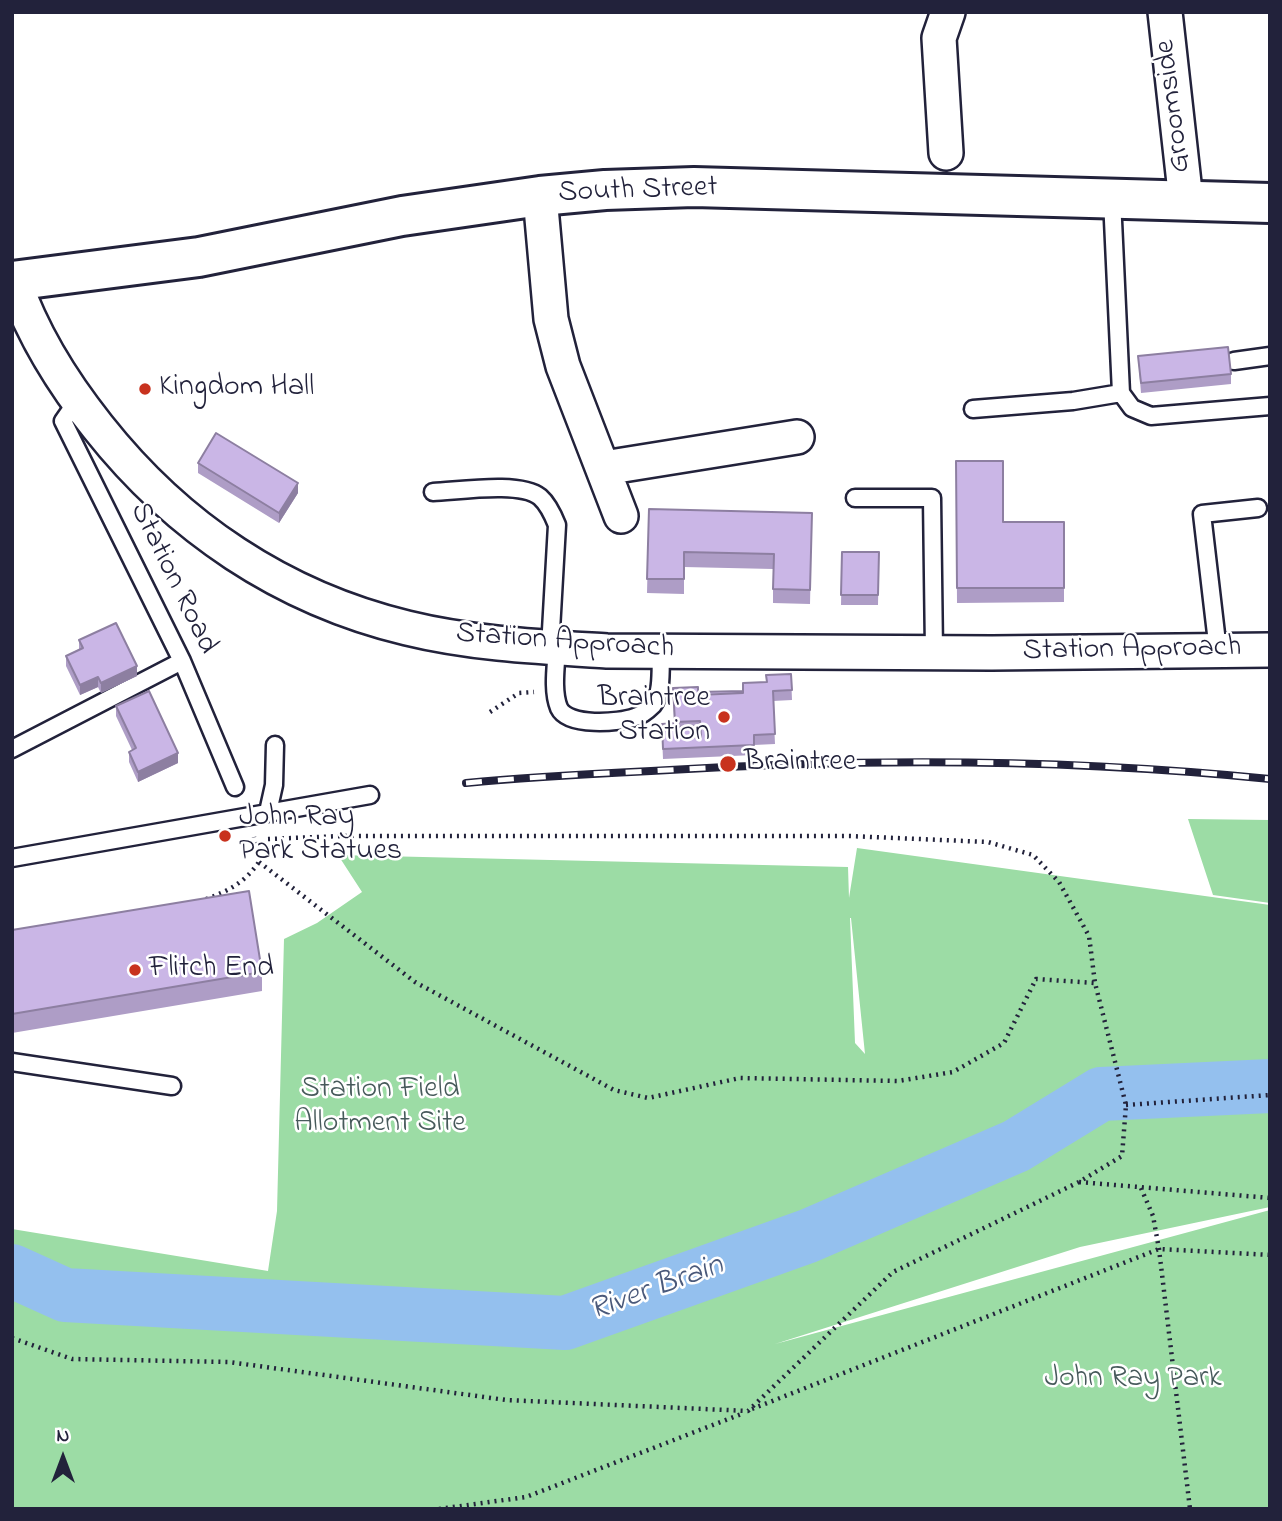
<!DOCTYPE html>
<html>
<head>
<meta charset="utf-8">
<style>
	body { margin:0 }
	#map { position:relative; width:1282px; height:1521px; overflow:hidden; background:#fff; font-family:"Indie Flower",sans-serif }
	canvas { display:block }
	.frame { position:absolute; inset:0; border:14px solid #22223b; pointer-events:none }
	.north { position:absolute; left:28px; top:1423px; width:70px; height:70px; -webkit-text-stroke:5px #fff; paint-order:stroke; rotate:0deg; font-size:19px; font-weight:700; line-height:28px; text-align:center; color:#22223b }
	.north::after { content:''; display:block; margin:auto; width:24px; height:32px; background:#22223b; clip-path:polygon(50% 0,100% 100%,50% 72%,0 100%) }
</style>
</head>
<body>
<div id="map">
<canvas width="1282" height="1521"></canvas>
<div class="frame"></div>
<div class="north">N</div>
</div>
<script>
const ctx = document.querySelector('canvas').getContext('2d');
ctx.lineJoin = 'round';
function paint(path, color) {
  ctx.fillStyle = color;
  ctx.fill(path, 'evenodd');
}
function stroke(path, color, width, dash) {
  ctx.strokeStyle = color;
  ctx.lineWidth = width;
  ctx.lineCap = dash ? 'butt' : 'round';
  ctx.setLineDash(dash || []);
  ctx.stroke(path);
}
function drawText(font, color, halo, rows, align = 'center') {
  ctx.font = font + ' "Indie Flower",sans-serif';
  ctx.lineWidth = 5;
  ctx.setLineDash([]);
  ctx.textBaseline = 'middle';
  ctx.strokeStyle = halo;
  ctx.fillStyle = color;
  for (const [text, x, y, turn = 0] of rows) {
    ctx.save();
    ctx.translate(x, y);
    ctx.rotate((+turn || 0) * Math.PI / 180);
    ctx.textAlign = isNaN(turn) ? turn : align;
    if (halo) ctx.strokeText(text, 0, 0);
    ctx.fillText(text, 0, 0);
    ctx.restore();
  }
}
const green = new Path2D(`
	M1188 819 1270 820V903L1213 895Z
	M857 848 1270 905V1207L1080 1247 775 1344 1270 1210V1509H12V1229L268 1271 277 1211 284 939 317 923 362 892 338 855 848 867 849 898ZM850 918H851L865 1054 855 1043Z`);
const river = new Path2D(`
	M12 1271 65 1295 565 1323 808 1236 1016 1146 1101 1094 1270 1086`);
const path = new Path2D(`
	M490 712 519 693 534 692
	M268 839 342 836H849L988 842 1033 855 1059 882 1089 936 1095 983 1126 1105 1122 1156 1079 1182 1270 1198
	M259 862 415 982 614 1090 648 1098 740 1078 898 1081 953 1072 1004 1043 1036 979 1095 983
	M206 899C229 891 245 882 259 862L254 837
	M1126 1105 1270 1095
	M1141 1188 1153 1216 1159 1249 1190 1509
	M12 1338 72 1359 229 1362 506 1400 748 1411 893 1272 1079 1182
	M752 1409 1159 1249 1270 1255
	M439 1509 526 1497 744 1413`);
const lane = new Path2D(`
	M1112 199 1121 393 1132 408 1151 416 1270 406
	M1234 361 1270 356
	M77 401 63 421 182 661 235 787
	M973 409 1073 401 1121 393
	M433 492C459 491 520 481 540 497 548 504 553 515 557 525L550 648
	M855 498H932L934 652
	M557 648C556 666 552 691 559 708 568 727 619 723 635 717 642 715 648 710 653 705 663 692 660 667 661 652
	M1218 651 1202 514 1258 508
	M12 749 182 661
	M268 812 274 785 275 745
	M12 858 370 795
	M12 1062 172 1086`);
const street = new Path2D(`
	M1165 12 1186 201
	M946 153 939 38 948 12
	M540 196 551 319 563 366 621 516
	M14 281C33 336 62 382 98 427 177 527 282 598 407 628 472 644 541 647 607 651L992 653 1270 650
	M604 468 797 437`);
const secondary = new Path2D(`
	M12 281 199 257 402 216 540 196 605 190 694 187 1270 203`);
const rail = new Path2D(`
	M466 783C527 777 589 774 651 771 858 758 1063 758 1270 779`);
const wall = new Path2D(`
	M1138 356 1231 374V384L1141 393Z
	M956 461 1003 522H1064V602L957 603Z
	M198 463 298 493 279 523 198 473Z
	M649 509 812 513 810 604 773 603V569L684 567V594L647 593Z
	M842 552H879L878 605H841Z
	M79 640 137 676 101 693 98 687 80 695 66 666V656L79 649Z
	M791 674 792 700 773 701 775 744 754 745V755L663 759 662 735 674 724 673 688 698 692 743 691Z
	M116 706 178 763 138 782 129 762V752L132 750 116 716Z
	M12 930 262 972V991L12 1033Z`);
const shadedWall = new Path2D(`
	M298 483V493L279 523V513Z
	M137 666V676L101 693V683Z
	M98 677V687L80 695V685Z
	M178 753V763L138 782V772Z`);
const building = new Path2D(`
	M1228 347 1231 374 1141 383 1138 356Z
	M216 433 298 483 279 513 198 463Z
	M956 461H1003V522H1064V588H957Z
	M649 509 812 513 810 590 773 589 774 554 684 552V579H647Z
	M842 552H879L878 595H841Z
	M116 623 137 666 101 683 98 677 80 685 66 656 83 648 79 640Z
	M791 674 792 690 773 691 775 734 754 735V745L663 749 662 724 675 723 676 738 701 737 700 721 675 722 673 688 698 687V695L743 693V683L767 682 766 675Z
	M149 691 178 753 138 772 129 752 136 748 116 706Z
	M743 691V693L698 695V692Z
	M700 726 701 737 676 738 675 727Z
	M249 891 262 972 12 1014V930Z`);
const markers = [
	[145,389,7,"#c8321e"],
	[724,717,7,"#c8321e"],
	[728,764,9,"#c8321e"],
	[225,836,7,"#c8321e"],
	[135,970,7,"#c8321e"]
];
const streetNames = [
	["Groomside",1175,106,-97],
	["South Street",638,192,-2],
	["Station Road",172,579,64],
	["Station Approach",565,643,4],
	["Station Approach",1132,651,-1]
];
const poiNames = [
	["Kingdom Hall",159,389],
	["Braintree",710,700,"right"],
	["Station",710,734,"right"],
	["Braintree",744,764],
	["John Ray",239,819],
	["Park Statues",239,853],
	["Flitch End",149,970]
];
const parkNames = [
	["Station Field",380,1091],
	["Allotment Site",380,1125],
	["John Ray Park",1133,1380]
];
const waterNames = [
	["River Brain",657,1290,-20]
];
paint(green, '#9cdca5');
stroke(river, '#94c0ee', 54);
stroke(lane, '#22223b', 21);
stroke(street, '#22223b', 38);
stroke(secondary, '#22223b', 44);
stroke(path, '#22223b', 4.5, [2, 5]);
stroke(lane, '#fff', 16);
stroke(street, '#fff', 33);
stroke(secondary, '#fff', 38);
stroke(rail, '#22223b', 8);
stroke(rail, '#fff', 5, [16]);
paint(wall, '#ae9dc6');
paint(shadedWall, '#8d7fa1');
paint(building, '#cab6e6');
stroke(building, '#8d7fa1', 2);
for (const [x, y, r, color] of markers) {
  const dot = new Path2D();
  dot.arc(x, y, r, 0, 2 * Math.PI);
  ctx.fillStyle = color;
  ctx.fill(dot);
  stroke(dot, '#fff', 2.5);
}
drawText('30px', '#22223b', '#fff', streetNames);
drawText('30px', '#22223b', '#fff', poiNames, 'left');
drawText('30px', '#475a5b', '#fff', parkNames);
drawText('italic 32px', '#4a597a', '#fff', waterNames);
</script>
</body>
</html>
